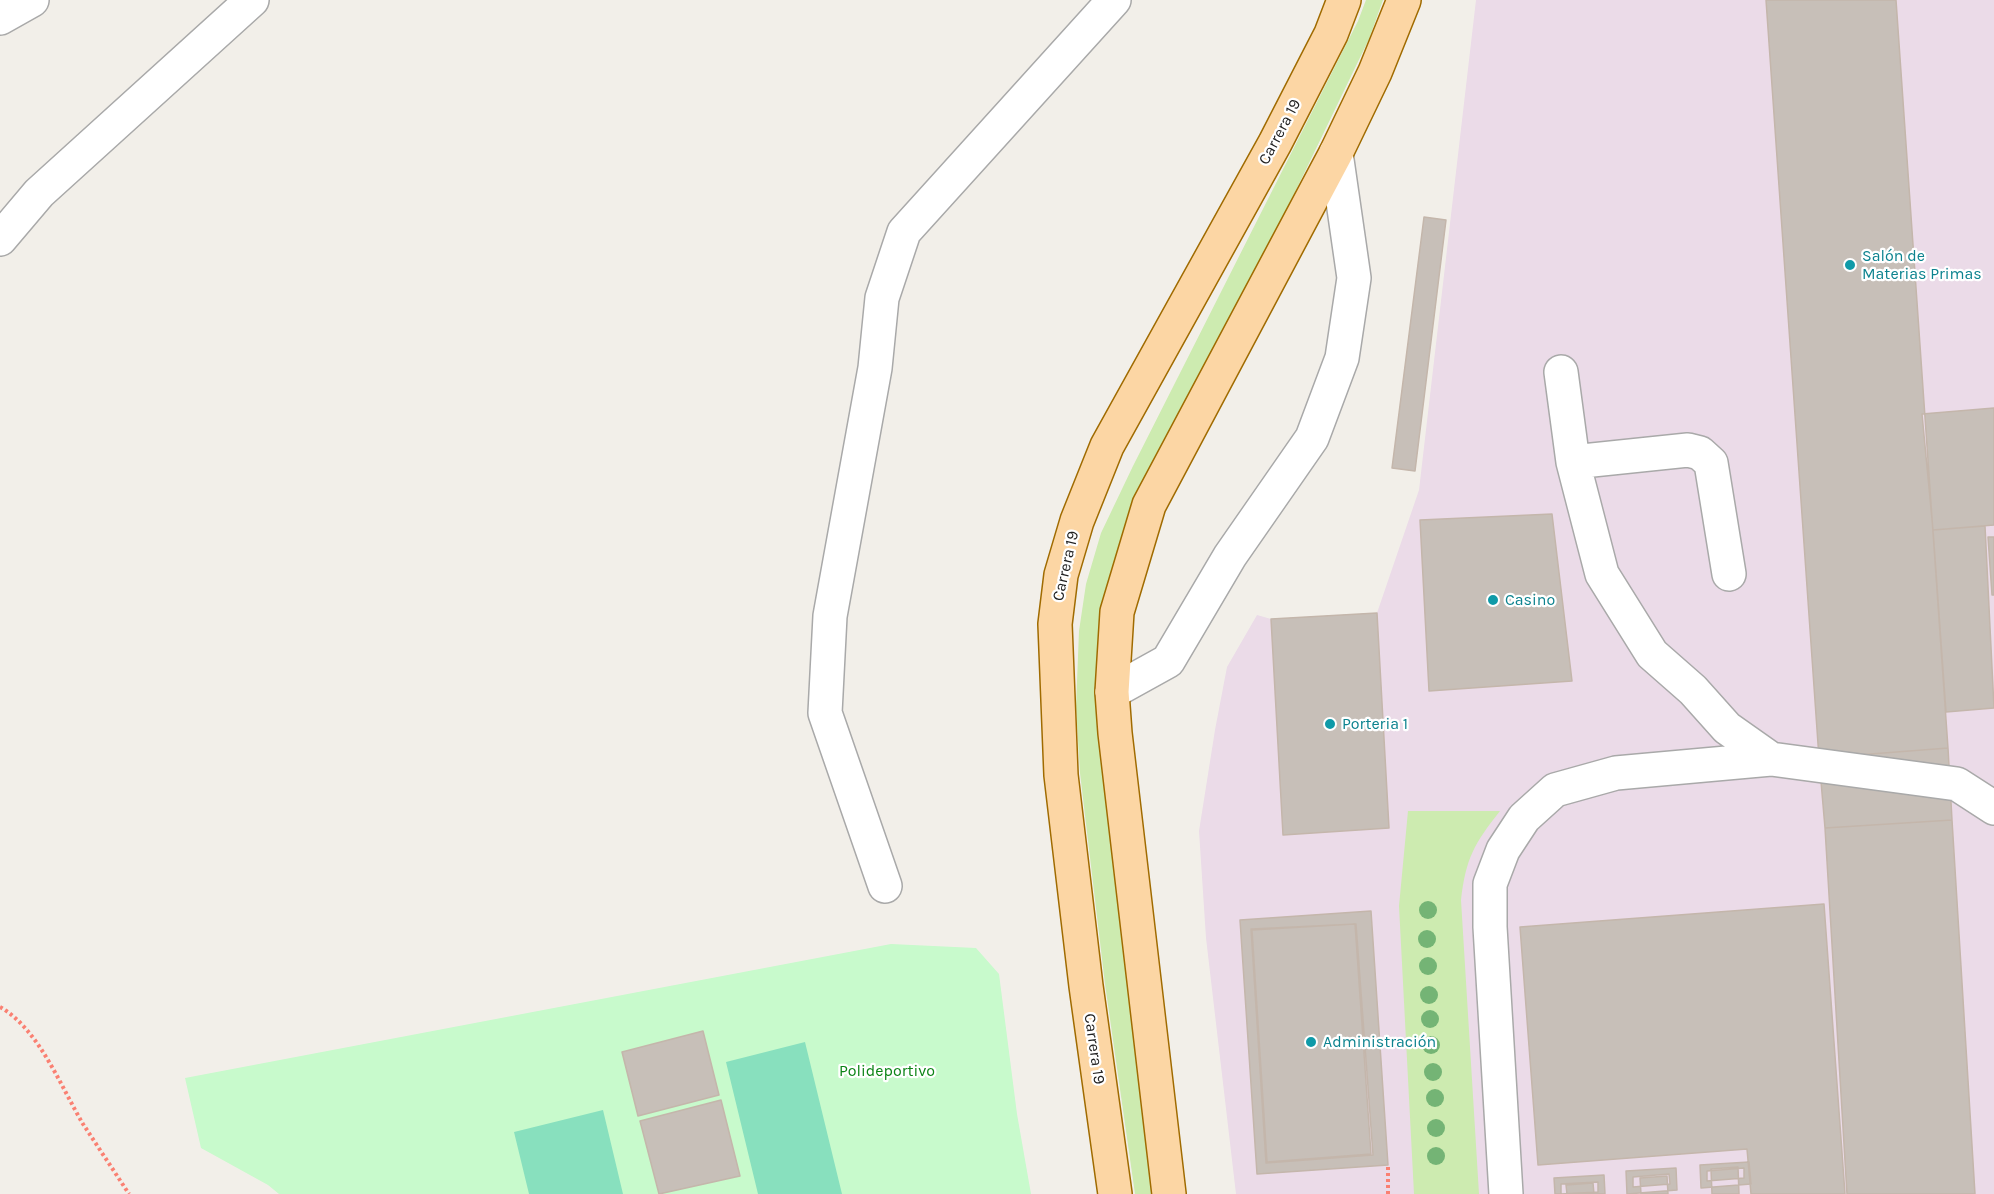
<!DOCTYPE html>
<html>
<head>
<meta charset="utf-8">
<style>
	body { margin:0 }
	canvas { display:block; background:#f2efe9 }
</style>
</head>
<body>
<canvas width="1994" height="1194"></canvas>
<script>
const ctx = document.querySelector('canvas').getContext('2d');
ctx.lineJoin = 'round';
function paint(path, color) {
  ctx.fillStyle = color;
  ctx.fill(path, 'evenodd');
}
function stroke(path, color, width, dash) {
  ctx.strokeStyle = color;
  ctx.lineWidth = width;
  ctx.lineCap = dash ? 'butt' : 'round';
  ctx.setLineDash(dash || []);
  ctx.stroke(path);
}
function drawText(font, color, halo, rows, align = 'center') {
  ctx.font = font + ' Karla,sans-serif';
  ctx.lineWidth = 4.5;
  ctx.setLineDash([]);
  ctx.textBaseline = 'middle';
  ctx.strokeStyle = halo;
  ctx.fillStyle = color;
  for (const [text, x, y, turn = 0] of rows) {
    ctx.save();
    ctx.translate(x, y);
    ctx.rotate((+turn || 0) * Math.PI / 180);
    ctx.textAlign = isNaN(turn) ? turn : align;
    if (halo) ctx.strokeText(text, 0, 0);
    ctx.fillText(text, 0, 0);
    ctx.restore();
  }
}
const industrial = new Path2D(`
	M1476 0H1994V1194H1236L1206 938 1199 831 1215 730 1227 667 1257 615 1271 619 1377 613 1419 490Z`);
const grass = new Path2D(`
	M1366 0H1383L1369 39 1151 490 1120 570 1162 1194H1135L1105 984 1080 773 1076 707 1079 631 1086 584 1101 533 1133 466 1358 21Z
	M1408 811H1500C1474 844 1466 858 1461 900L1479 1194H1414L1399 906Z`);
const park = new Path2D(`
	M891 944 976 948 999 974 1017 1114 1031 1194H279L268 1185 201 1148 185 1078Z`);
const pitch = new Path2D(`
	M805 1042 842 1194H758L726 1062Z
	M603 1110 623 1194H529L514 1132Z`);
const building = new Path2D(`
	M1766 0H1896L1948 748 1819 758Z
	M1424 217 1446 220 1415 471 1392 468Z
	M1994 408V525L1933 530 1922 414Z
	M1552 514 1572 681 1429 691 1420 520Z
	M1985 526 1994 708 1946 712 1933 530Z
	M1988 537H1994V595H1992Z
	M1377 613 1389 828 1283 835 1271 619Z
	M1948 748 1952 820 1825 828 1819 758Z
	M1952 820 1975 1194H1847L1825 828Z
	M1824 904 1845 1194H1751L1747 1149 1538 1165 1520 927Z
	M1371 911 1388 1165 1257 1174 1240 920Z
	M1355 924 1371 1154 1267 1162 1252 930Z
	M1356 924 1373 1155 1266 1163 1251 929Z
	M703 1031 719 1095 638 1116 622 1052Z
	M721 1100 740 1176 659 1194 640 1121Z
	M1749 1162 1751 1184 1701 1188 1700 1165Z
	M1738 1167 1739 1194H1712L1711 1169Z
	M1676 1168 1677 1190 1627 1194 1626 1171Z
	M1744 1168V1178L1707 1181V1171Z
	M1669 1174 1670 1184 1633 1187V1177Z
	M1604 1175 1605 1194H1555L1554 1178Z
	M1667 1176 1668 1194H1641L1640 1178Z
	M1598 1182V1192L1561 1194V1184Z
	M1593 1183 1594 1194H1567L1566 1185Z`);
const path = new Path2D(`
	M0 1007C39 1029 61 1087 83 1124 98 1147 114 1171 129 1194
	M1388 1194V1165`);
const minor = new Path2D(`
	M0 18 32 0
	M0 239 39 193 252 0
	M1561 372 1573 462 1602 574 1652 654 1693 690 1727 728 1771 759
	M1573 462 1688 450 1700 453 1711 463 1729 574
	M1112 692 1168 661 1230 556 1312 438 1342 358 1354 278 1336 153
	M885 886 825 713 830 616 875 368 882 298 904 232 1114 0
	M1506 1194 1490 927V884L1503 850 1524 818 1555 790 1616 773 1771 759 1957 784 1994 808`);
const major = new Path2D(`
	M1115 1194 1086 986 1061 775 1055 624 1061 575 1077 521 1107 446 1275 143 1331 34 1344 0
	M1169 1194 1115 733 1112 692 1117 612 1149 505 1336 153 1375 72 1404 0`);
const trees = [
	[1428,910],
	[1427,939],
	[1428,966],
	[1429,995],
	[1430,1019],
	[1431,1045],
	[1433,1072],
	[1435,1098],
	[1436,1128],
	[1436,1156]
];
const markers = [
	[1850,265,6,"#0f9aa8"],
	[1493,600,6,"#0f9aa8"],
	[1330,724,6,"#0f9aa8"],
	[1311,1042,6,"#0f9aa8"]
];
const streetNames = [
	["Carrera 19",1280,132,-62],
	["Carrera 19",1066,566,-77],
	["Carrera 19",1094,1049,82]
];
const cultureNames = [
	["Salón de",1862,256],
	["Materias Primas",1862,274],
	["Casino",1505,600],
	["Porteria 1",1342,724],
	["Administración",1323,1042]
];
const parkNames = [
	["Polideportivo",887,1071]
];
paint(industrial, '#ebdbe8');
paint(grass, '#cdebb0');
paint(park, '#c8facc');
paint(pitch, '#88e0be');
paint(building, '#c7bfb8');
stroke(building, '#c4b6ab', 1.5);
stroke(minor, '#a9a9a9', 36);
stroke(major, '#a06b00', 36);
stroke(path, '#fa8072', 4, [3, 3]);
stroke(minor, '#fff', 33);
stroke(major, '#fcd6a4', 33);
ctx.fillStyle = '#74b475';
for (const [x, y] of trees) {
  ctx.beginPath();
  ctx.arc(x, y, 9, 0, 2 * Math.PI);
  ctx.fill();
}
for (const [x, y, r, color] of markers) {
  const dot = new Path2D();
  dot.arc(x, y, r, 0, 2 * Math.PI);
  ctx.fillStyle = color;
  ctx.fill(dot);
  stroke(dot, '#fff', 2);
}
drawText('16px', '#222', '#fff', streetNames);
drawText('16px', '#0d838f', '#fff', cultureNames, 'left');
drawText('16px', '#0c8416', '#fff', parkNames);
</script>
</body>
</html>
